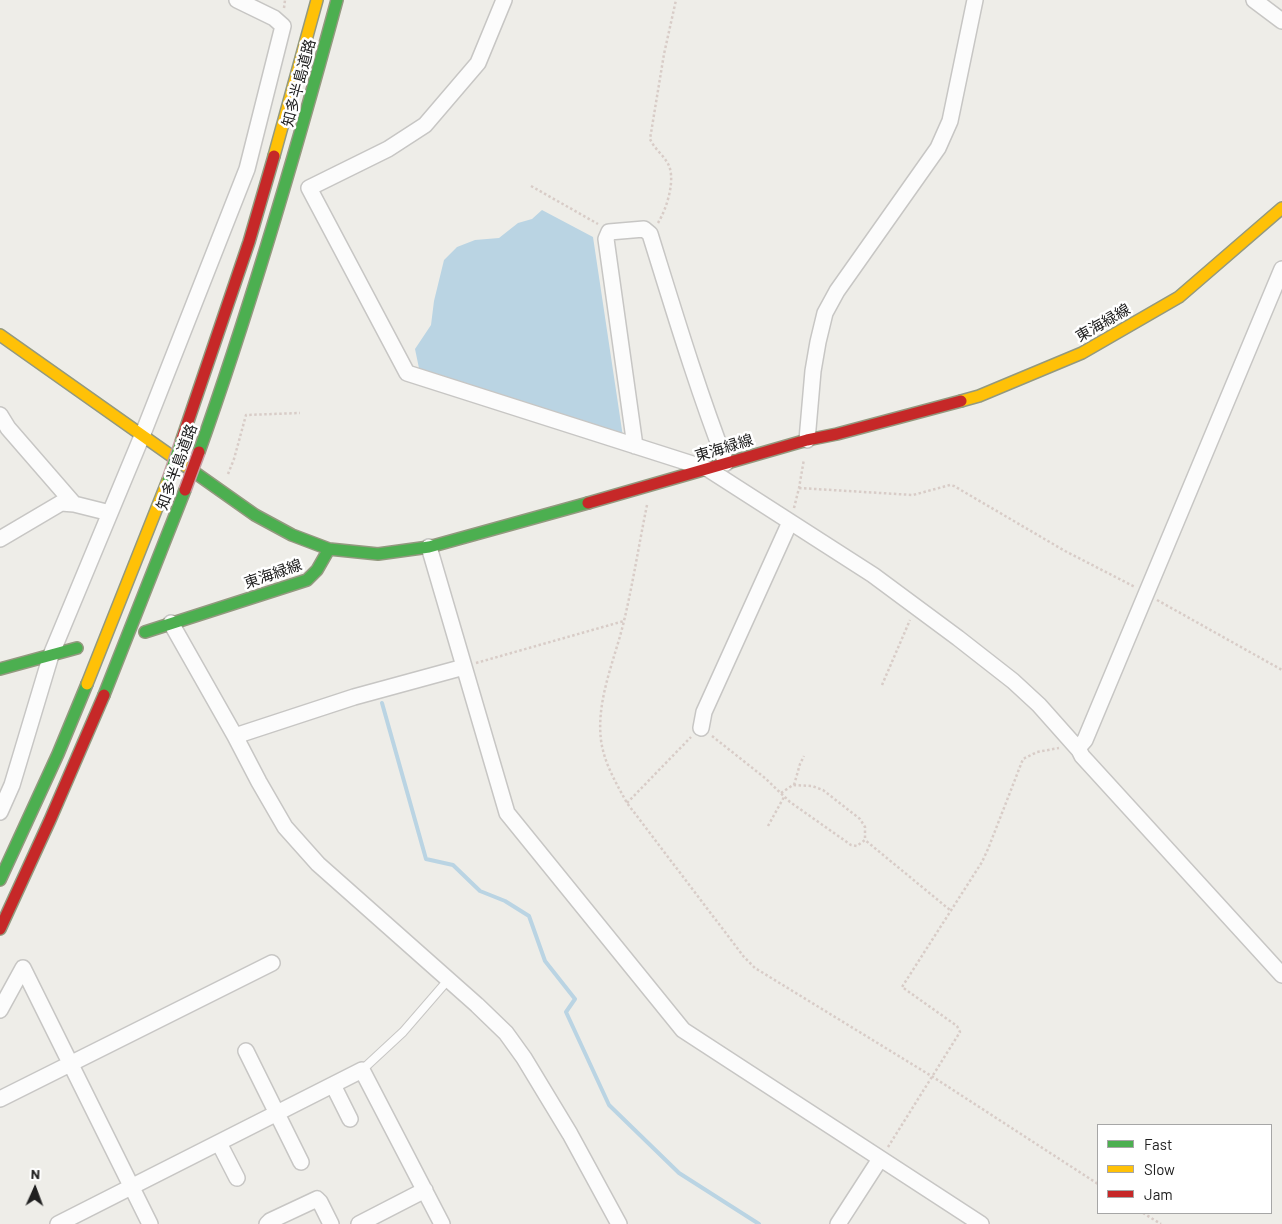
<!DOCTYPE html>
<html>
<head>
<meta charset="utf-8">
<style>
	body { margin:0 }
	#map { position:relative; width:1282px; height:1224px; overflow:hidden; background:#eeede8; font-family:Barlow,sans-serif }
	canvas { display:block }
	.legend { position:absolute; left:1097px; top:1124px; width:175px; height:90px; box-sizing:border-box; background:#fff; border:1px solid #a6a6a6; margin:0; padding:6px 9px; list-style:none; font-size:15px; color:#202020 }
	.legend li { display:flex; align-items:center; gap:10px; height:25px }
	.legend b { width:25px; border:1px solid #a6a6a6 }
	.north { position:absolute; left:10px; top:1164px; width:50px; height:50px; -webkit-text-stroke:4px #fff; paint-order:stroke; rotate:2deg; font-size:14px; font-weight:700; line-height:20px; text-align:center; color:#202020 }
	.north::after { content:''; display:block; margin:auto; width:18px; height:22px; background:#202020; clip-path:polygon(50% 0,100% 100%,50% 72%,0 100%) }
</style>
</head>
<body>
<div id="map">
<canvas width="1282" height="1224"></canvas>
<ul class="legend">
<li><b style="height:6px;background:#4caf50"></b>Fast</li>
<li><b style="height:6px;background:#ffc107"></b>Slow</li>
<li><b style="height:6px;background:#c62828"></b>Jam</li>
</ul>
<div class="north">N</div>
</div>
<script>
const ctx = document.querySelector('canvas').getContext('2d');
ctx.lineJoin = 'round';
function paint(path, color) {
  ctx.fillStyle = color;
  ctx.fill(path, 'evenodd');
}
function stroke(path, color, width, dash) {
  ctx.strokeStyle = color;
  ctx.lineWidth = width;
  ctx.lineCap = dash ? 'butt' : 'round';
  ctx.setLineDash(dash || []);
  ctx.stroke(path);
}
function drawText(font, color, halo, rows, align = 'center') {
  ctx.font = font + ' Barlow,"Noto Sans JP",sans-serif';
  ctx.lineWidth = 5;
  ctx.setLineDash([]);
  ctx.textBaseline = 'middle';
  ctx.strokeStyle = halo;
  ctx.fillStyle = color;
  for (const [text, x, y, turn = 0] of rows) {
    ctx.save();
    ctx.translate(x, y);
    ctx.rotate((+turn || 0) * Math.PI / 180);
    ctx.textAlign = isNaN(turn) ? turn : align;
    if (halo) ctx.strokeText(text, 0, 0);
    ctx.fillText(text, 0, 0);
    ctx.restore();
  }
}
const water = new Path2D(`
	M542 210 593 237 623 437 420 373 415 349 431 325 434 301 444 260 457 247 475 240 499 238 518 223 532 219Z`);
const stream = new Path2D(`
	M382 703 426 859 453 865 480 891 505 901 529 916 545 961 575 999 566 1012 609 1105 679 1173 759 1224`);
const path = new Path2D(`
	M284 8 285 0
	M531 186 598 224
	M658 223C667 208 677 177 667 162 662 154 654 148 650 139L664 54 676 0
	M228 474 234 459 246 415 300 413
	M799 488 913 495 950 485 954 486 1065 551 1135 587
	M647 505C639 544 633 583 624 621 615 659 596 700 601 740 604 763 616 783 627 803L744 957 755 968 933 1077 1098 1184
	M794 508 799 488 804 459
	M1157 600 1282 670
	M476 663 624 621
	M882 685 910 620
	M712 736 765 778 790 802 851 845 857 846 865 840 950 910
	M794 785 800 764 804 756
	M781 793 793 785 812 786 823 790 860 819 865 827V840
	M627 803 691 737
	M768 826 784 797
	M888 1147 960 1032 957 1026 902 987 982 862 988 849 1023 759 1037 752 1059 748
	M1143 1213 1161 1224`);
const lane = new Path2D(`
	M362 1070 403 1032 448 980`);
const street = new Path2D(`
	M504 0 478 63 425 125 388 149 309 188 407 373 708 469 873 575 958 638 1013 681 1039 705 1079 750 1082 756 1093 768 1282 975
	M1254 0 1282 21
	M0 415 8 428 74 504
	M807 440 813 371 818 342 825 313 837 291 938 148 950 121 975 0
	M635 446 606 239 609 232 644 229 650 234C674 311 697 388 726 463
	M0 539 61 503 74 504 110 513
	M429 547 507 813 683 1030 981 1224
	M171 623 235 736 259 782 285 827 318 864 477 1005 506 1033 524 1058 570 1134 619 1224
	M701 728 704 712 790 522
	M235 736 354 697 464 667
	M1078 748 1085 740 1282 269
	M0 812 12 785 51 655 142 436 247 169 283 26 274 18 237 0
	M0 1010 23 968 150 1224
	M246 1051 301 1162
	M333 1085 350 1119
	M0 1099 272 963
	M219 1143 237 1178
	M58 1224 362 1070 442 1224
	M267 1224 270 1221 317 1199 320 1202 331 1224
	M359 1224 425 1190
	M838 1224 880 1159`);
const fast = new Path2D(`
	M199 452C252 303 296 152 337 0
	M187 467 255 515 292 535 329 549 378 554 429 547 588 503
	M145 632 307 580 317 570 329 549
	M0 669 77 648
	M104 695 185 490
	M0 880 58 754 87 684`);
const slow = new Path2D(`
	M274 156 317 0
	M0 335 187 467
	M961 401 979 396 1082 353 1179 297 1282 208
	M87 684 168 480`);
const jam = new Path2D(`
	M181 442 249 242 274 156
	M588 503 807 440 837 434 961 401
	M0 929 50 820 104 695`);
const fastBridge = new Path2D(`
	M168 480 181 442`);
const jamBridge = new Path2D(`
	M185 490 199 452`);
const streetNames = [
	["知多半島道路",299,83,-75],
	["東海緑線",1103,323,-30],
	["東海緑線",724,448,-17],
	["知多半島道路",177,467,-70],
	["東海緑線",273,574,-19]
];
paint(water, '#bad4e3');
stroke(stream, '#bad4e3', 4);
stroke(lane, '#c7c6c4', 10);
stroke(street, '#c7c6c4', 18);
stroke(fast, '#93997f', 14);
stroke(slow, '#93997f', 14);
stroke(jam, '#93997f', 14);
stroke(path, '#d8ccc7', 2.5, [2.5, 2.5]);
stroke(lane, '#fcfcfc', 8);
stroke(street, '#fcfcfc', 15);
stroke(fast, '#4caf50', 11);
stroke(slow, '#ffc107', 11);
stroke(jam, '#c62828', 11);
stroke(fastBridge, '#c59ea3', 14, []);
stroke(jamBridge, '#c59ea3', 14, []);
stroke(fastBridge, '#4caf50', 11);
stroke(jamBridge, '#c62828', 11);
drawText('15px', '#202020', '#fff', streetNames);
</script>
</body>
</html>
